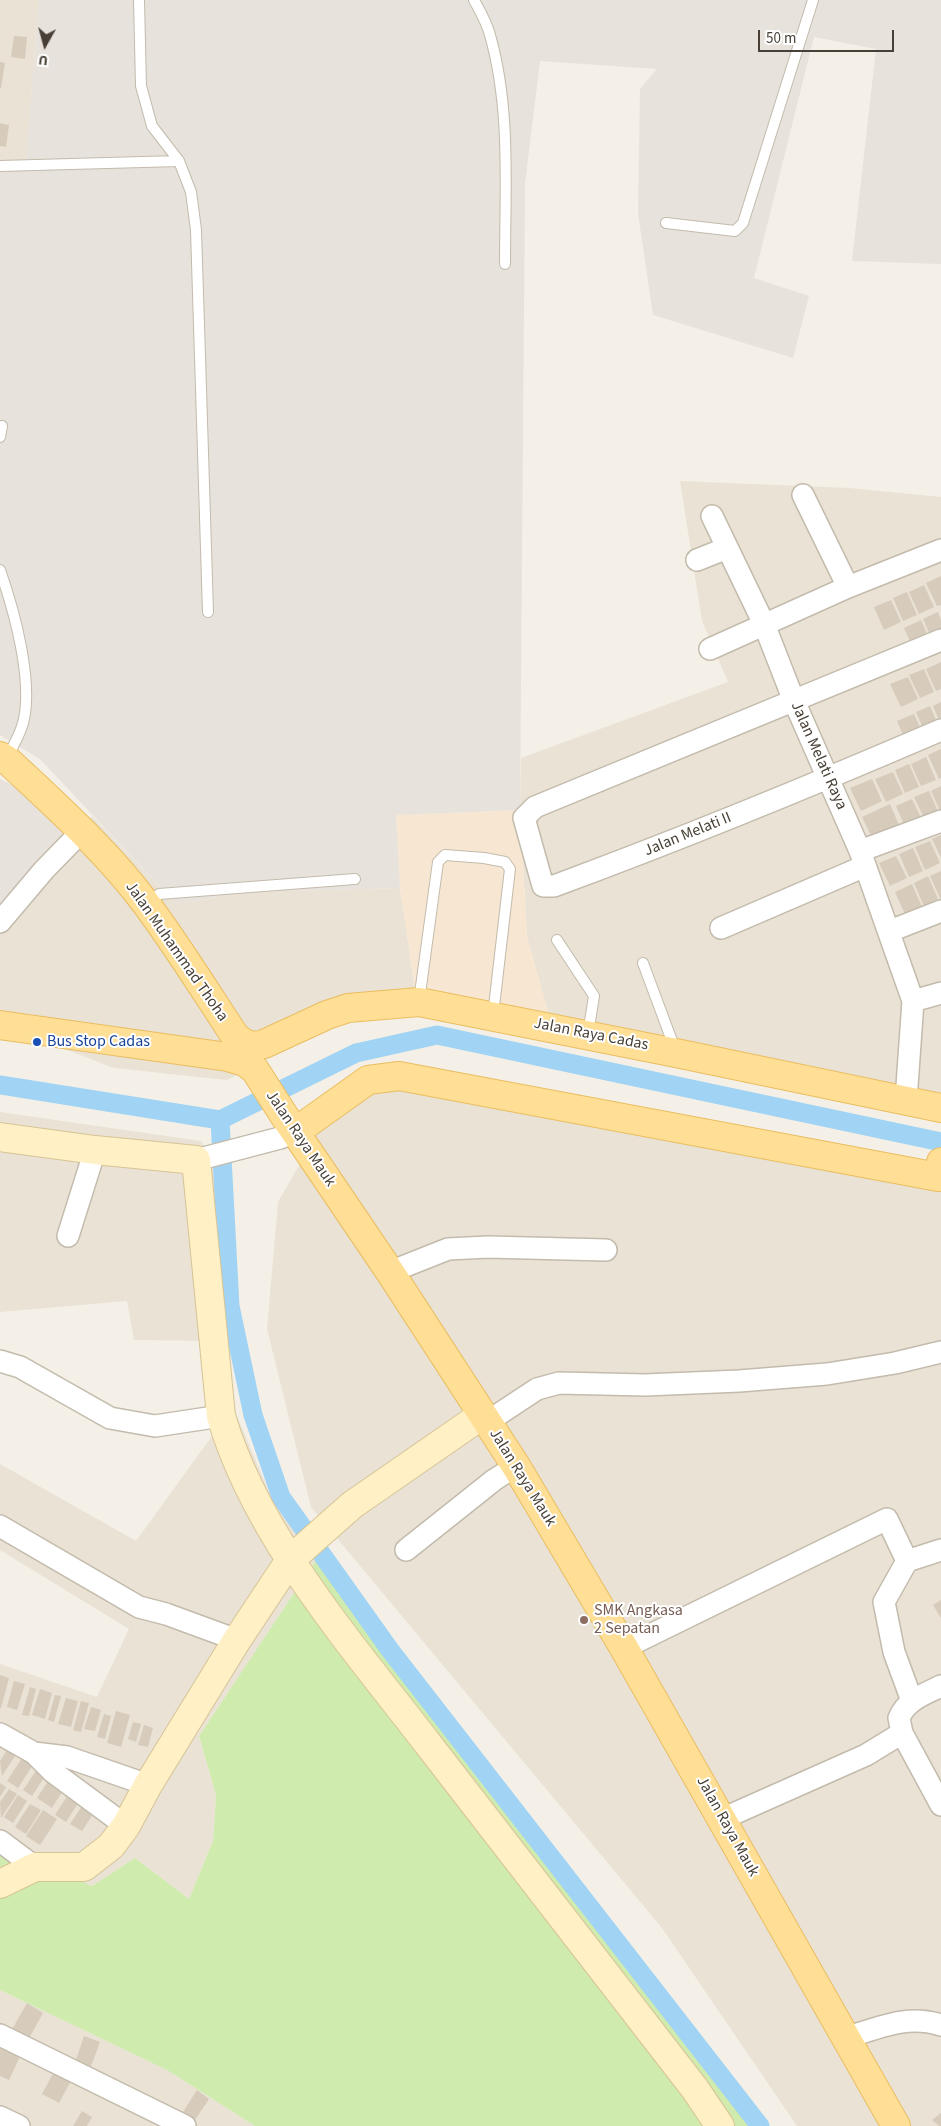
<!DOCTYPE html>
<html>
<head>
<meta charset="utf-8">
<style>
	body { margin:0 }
	#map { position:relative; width:941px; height:2126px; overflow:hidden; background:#f4f0e7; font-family:"Source Sans 3",sans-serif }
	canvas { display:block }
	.north { position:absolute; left:20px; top:20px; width:50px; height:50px; -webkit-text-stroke:4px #fff; paint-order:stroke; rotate:187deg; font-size:14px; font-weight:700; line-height:20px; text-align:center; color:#484036 }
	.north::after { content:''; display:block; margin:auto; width:18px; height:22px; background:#484036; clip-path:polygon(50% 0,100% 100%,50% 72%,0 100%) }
	.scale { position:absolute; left:758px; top:30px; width:136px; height:22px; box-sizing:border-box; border:2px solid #484036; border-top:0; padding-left:6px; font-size:15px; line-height:18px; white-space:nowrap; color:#484036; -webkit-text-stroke:4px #fff; paint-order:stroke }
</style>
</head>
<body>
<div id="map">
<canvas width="941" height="2126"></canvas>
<div class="north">U</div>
<div class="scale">50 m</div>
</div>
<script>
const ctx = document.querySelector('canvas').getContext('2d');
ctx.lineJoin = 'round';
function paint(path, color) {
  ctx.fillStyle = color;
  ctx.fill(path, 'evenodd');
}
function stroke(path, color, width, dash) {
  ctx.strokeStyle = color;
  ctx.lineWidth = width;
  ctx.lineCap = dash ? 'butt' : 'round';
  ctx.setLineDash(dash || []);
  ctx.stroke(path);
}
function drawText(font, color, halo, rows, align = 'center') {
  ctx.font = font + ' "Source Sans 3",sans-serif';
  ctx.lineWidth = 4;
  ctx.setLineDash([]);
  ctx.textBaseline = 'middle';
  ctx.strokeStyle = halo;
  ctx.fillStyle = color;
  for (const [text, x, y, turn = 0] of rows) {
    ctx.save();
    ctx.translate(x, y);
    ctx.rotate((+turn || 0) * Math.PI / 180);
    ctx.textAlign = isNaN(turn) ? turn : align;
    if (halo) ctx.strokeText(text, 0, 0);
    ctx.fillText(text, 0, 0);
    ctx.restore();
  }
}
const residential = new Path2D(`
	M0 0H39L25 173H0Z
	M680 481 849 488 941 497V1115L555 1037 527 937 520 810 521 758 728 682 702 621Z
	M92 816 176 904 248 892 400 888 418 1009 358 1013 227 1080 114 1068 0 1024V915Z
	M401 1078 941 1183V2126H797L662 1928 311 1507 267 1329 278 1202 334 1105Z
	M0 1112 201 1141 216 1163 219 1341 134 1340 127 1301 0 1312Z
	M233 1407 269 1492 316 1560 199 1736 216 1795 213 1841 189 1899 135 1858 92 1886 0 1844V1664L97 1697 129 1629 0 1550V1464L136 1541Z
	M0 1990 167 2070 255 2126H0Z`);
const commercial = new Path2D(`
	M520 810 527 937 555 1037 418 1009 400 888 396 815Z`);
const industrial = new Path2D(`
	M39 0H941V264L852 261 876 49 814 37 754 278 809 296 793 358 653 315 638 214 640 89 657 69 540 61 525 184 520 810 396 815 400 888 248 892 176 904 40 759 0 735V173L25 172Z
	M0 779 16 787 71 839 0 915Z`);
const green = new Path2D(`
	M316 1560 745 2114 751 2126H255L167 2070 0 1990V1844L92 1886 135 1858 189 1899 213 1841 216 1795 199 1736Z`);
const canal = new Path2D(`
	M0 1085 220 1120
	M220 1120 230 1306 253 1415 281 1497 390 1650 760 2126
	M220 1120 356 1053 437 1035 941 1142`);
const building = new Path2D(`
	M14 36 27 37 25 59 11 57Z
	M0 62 5 63 1 88H0Z
	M0 123 9 125 6 147 0 146Z
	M941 576V605L937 606 926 583Z
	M924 585 934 607 919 614 909 592Z
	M907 592 917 615 903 621 893 598Z
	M891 600 901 622 884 630 874 607Z
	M938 612 941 620V638L933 642 923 619Z
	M921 620 931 643 914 650 904 628Z
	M941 662V689L936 691 926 669Z
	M924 669 934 692 920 698 909 675Z
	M908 677 918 699 901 707 890 684Z
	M941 702V725L933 706Z
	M930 706 940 729 926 735 916 712Z
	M914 714 924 736 907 744 897 721Z
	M941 749V778L939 779 928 755Z
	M926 757 936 780 921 786 911 764Z
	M909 764 919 787 905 793 895 770Z
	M893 772 903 794 886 802 875 779Z
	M872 779 882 801 861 811 850 788Z
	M941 786V813L931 791Z
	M929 791 939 814 925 820 914 797Z
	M912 799 923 822 906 829 896 806Z
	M890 804 901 830 874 842 862 817Z
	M941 835V858L932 839Z
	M930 841 940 863 925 870 915 847Z
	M913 848 923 871 909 877 899 854Z
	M896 856 907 878 890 886 879 863Z
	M941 871V900L930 876Z
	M928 876 938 899 924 906 914 883Z
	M912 884 922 907 905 914 895 892Z
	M941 1600V1618L933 1605Z
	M0 1675 9 1678 1 1708H0Z
	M14 1681 25 1684 17 1710 7 1707Z
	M30 1687 36 1689 29 1716 22 1715Z
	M40 1689 52 1693 45 1719 32 1715Z
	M55 1695 61 1696 54 1722 48 1720Z
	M66 1698 78 1701 71 1727 58 1724Z
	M81 1701 89 1703 81 1732 73 1730Z
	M91 1707 101 1710 95 1731 84 1729Z
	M116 1711 130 1715 121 1747 107 1743Z
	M104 1714 111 1716 105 1739 97 1737Z
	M133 1722 141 1724 136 1742 128 1739Z
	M144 1725 153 1728 148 1747 138 1745Z
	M7 1750 15 1756 2 1776 0 1761Z
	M22 1758 33 1765 18 1788 7 1781Z
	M38 1768 47 1773 32 1796 23 1790Z
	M50 1778 65 1787 52 1808 37 1798Z
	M0 1783 6 1787 0 1797Z
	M9 1789 17 1794 1 1818 0 1802Z
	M71 1790 82 1797 66 1822 55 1815Z
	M18 1795 27 1801 13 1823 4 1817Z
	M86 1800 97 1808 82 1831 70 1824Z
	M30 1804 41 1810 26 1834 15 1827Z
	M43 1810 57 1819 40 1845 26 1836Z
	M27 2003 43 2013 27 2042 10 2033Z
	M84 2036 100 2042 90 2069 75 2063Z
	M0 2042 22 2052 9 2080 0 2076Z
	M56 2068 73 2077 59 2103 42 2094Z
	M197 2090 209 2099 193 2123 181 2115Z
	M82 2111 92 2117 87 2126H73Z
	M941 2113V2126H939L932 2120Z`);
const lane = new Path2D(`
	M139 0 141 86 152 126 179 161 191 192 196 230 208 612
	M474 0C480 11 487 23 490 35 511 109 505 187 505 264
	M0 166 179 161
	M666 223 735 231 743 223 813 0
	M0 437 2 426
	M0 570C14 610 34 682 23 723 20 735 12 747 7 759
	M148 905 159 894 355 879
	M557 940 594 996 588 1034
	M643 963 675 1049
	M419 1001 438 862 445 855 484 858 505 862 510 869 493 1015`);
const street = new Path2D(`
	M803 495 848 587
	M712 516 764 624 794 701 860 851 913 1001 906 1100
	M697 560 727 548
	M941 640 535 807 524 818 543 886H554C684 838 813 785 941 730
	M710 649 848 587 941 550
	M860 851 941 821
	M0 922 44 870 82 831
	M721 928 865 866
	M890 931 941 911
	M913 1001 941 993
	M196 1160 280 1138 295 1132
	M68 1236 95 1150
	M390 1272 448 1249 488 1247 606 1250
	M0 1361 20 1367 110 1418 155 1426 221 1416
	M487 1422 537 1389 559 1383 645 1385 739 1381 827 1374 895 1363 941 1352
	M0 1526 139 1607 166 1614 237 1640
	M406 1550 494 1480 516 1466
	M907 1561 884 1602 894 1652 912 1701
	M624 1648 887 1519 907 1561 941 1550
	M941 1686C925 1694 906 1700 899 1718L902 1733 941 1805
	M0 1734 34 1753 67 1757 148 1785
	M34 1753 53 1772 126 1826
	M722 1819 866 1755 902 1733
	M0 1841 35 1867
	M0 2035 185 2126
	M845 2038C879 2028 906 2014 941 2025
	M0 2117 19 2126`);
const secondary = new Path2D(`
	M0 1137 95 1150 196 1160 221 1416C256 1536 352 1645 428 1744 517 1859 606 1974 695 2089L720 2126
	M0 1884 35 1867H84L111 1846 126 1826 148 1785 237 1640 290 1560 352 1505 482 1415`);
const primary = new Path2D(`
	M0 756 7 760C56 806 107 851 147 905 178 947 206 992 235 1036 244 1044 251 1048 264 1044L327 1015 348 1008 419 1002 676 1053 941 1108
	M0 1025 228 1057 245 1062 255 1070 287 1120 390 1272 516 1466 624 1648 896 2126
	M295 1132 368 1080 399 1076 938 1177 941 1162`);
const markers = [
	[37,1042,5,"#1a4fb4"],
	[584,1620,5,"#8d6e63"]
];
const streetNames = [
	["Jalan Melati Raya",818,756,66],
	["Jalan Melati II",688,835,-22],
	["Jalan Muhammad Thoha",176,952,55],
	["Jalan Raya Cadas",591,1035,11],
	["Jalan Raya Mauk",300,1139,56],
	["Jalan Raya Mauk",522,1478,58],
	["Jalan Raya Mauk",727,1827,61]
];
const transitNames = [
	["Bus Stop Cadas",47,1042]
];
const educationNames = [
	["SMK Angkasa",594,1611],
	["2 Sepatan",594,1629]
];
paint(residential, '#e9e2d5');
paint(commercial, '#f7e6d1');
paint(industrial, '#e7e2dc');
paint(green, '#d0ebae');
stroke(canal, '#a0d3f4', 19);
paint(building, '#d7ccbc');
stroke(lane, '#c3bbac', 12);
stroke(street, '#c3bbac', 24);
stroke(secondary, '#d7c495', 30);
stroke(primary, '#eabd60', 30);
stroke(lane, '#fff', 10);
stroke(street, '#fff', 21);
stroke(secondary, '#fff0c6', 28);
stroke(primary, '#ffdf95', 28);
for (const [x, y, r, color] of markers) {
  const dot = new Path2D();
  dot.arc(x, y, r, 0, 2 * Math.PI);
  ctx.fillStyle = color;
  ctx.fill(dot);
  stroke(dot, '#fff', 2);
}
drawText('16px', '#484036', '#fff', streetNames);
drawText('16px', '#164399', '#fff', transitNames, 'left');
drawText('16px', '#785e54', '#fff', educationNames, 'left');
</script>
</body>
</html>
